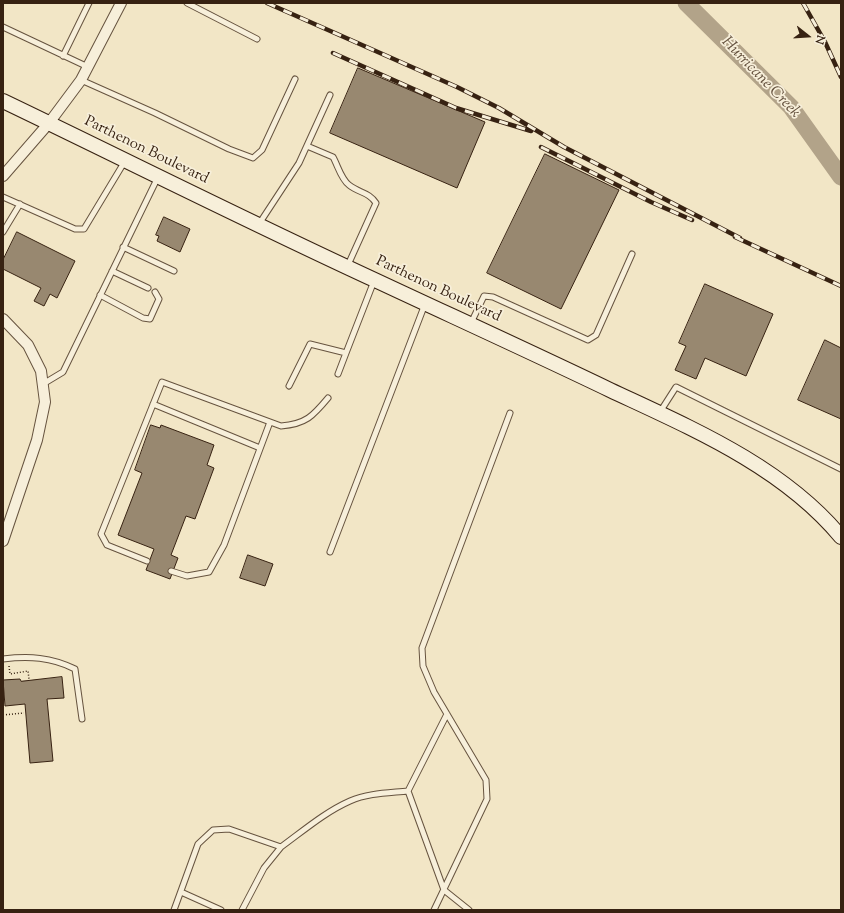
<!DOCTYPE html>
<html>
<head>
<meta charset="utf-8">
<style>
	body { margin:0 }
	#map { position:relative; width:844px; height:913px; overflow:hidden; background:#f2e6c6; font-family:"Sorts Mill Goudy",serif }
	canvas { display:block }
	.frame { position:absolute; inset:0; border:4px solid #372212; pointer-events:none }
	.north { position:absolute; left:788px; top:16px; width:40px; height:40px; -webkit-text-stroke:3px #f7efda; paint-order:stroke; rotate:107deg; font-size:11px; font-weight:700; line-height:16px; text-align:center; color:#372212 }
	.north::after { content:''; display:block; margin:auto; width:14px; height:18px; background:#372212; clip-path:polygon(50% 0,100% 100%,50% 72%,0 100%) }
</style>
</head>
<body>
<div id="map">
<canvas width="844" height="913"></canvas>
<div class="frame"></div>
<div class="north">N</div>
</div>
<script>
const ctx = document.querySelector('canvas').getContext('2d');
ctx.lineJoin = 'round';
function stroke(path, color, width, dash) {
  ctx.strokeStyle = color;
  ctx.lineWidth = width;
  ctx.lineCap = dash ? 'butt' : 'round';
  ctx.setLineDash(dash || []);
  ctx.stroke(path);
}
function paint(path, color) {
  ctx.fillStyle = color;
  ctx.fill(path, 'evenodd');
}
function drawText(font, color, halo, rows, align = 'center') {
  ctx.font = font + ' "Sorts Mill Goudy",serif';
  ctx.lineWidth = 3.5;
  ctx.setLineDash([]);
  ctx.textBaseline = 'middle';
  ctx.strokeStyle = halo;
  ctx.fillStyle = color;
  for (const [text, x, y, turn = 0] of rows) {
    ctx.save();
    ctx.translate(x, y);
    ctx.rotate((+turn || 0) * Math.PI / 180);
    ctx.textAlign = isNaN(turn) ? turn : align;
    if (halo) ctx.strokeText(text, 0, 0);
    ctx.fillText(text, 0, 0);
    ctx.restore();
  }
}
const river = new Path2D(`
	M686 3 791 107 841 177`);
const building = new Path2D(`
	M358 68 485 122 457 188 330 133Z
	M545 154 619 190 561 309 487 273Z
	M164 217 190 229 180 252 157 241 159 236 156 235Z
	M17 232 75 261 57 298 50 294 44 306 34 301 41 288 3 269V260Z
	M705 284 773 314 746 376 705 358 696 379 675 370 686 346 679 343Z
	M825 340 841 348V419L798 400Z
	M151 425 160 428 161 425 214 445 207 465 214 468 195 519 186 516 171 555 178 558 170 579 146 570 154 549 118 535 142 473 135 470Z
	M248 555 273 564 265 586 240 578Z
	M62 677 64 698 47 699 53 761 30 763 25 704 5 706 3 680 20 679 21 681Z`);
const path = new Path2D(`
	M9 666 10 674 28 671 29 679
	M3 715 24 713`);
const lane = new Path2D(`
	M187 3 257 39
	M3 27 88 67
	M63 56 89 3
	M81 80 155 113 229 149 253 158 262 150 295 79
	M307 146 333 157C338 166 341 179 349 185 359 193 369 192 376 203L348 265
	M3 197 75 229H84L125 161
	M259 224 299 163 330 95
	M3 232 20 204
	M123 247 174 271
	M112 271 148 288
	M100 295 143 318 150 319 159 299 155 292
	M471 323 484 296 493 297 588 340 596 335 632 254
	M338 374 346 353
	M43 384 63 372 158 177
	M289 386 310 344 346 353 374 281
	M153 404 260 448
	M660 412 676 387 841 469
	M330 552 425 304
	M147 561 107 545 101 534 162 382 281 426C306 424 313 416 328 398
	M171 571 187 576 209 572 224 545 270 422
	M3 659C29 656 51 657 75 669L82 719
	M447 714 408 791 444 890 469 910
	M181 892 221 910
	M174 910 198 844 213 830 229 829 281 847C303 831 325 812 350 801 368 793 389 793 408 791
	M242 910 264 868 281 847
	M434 910 487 799 486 780 434 692 423 666 422 648 510 413`);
const street = new Path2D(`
	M3 176 49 123 81 80 121 3
	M3 319 28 345 41 371 45 402 37 440 3 541`);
const secondary = new Path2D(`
	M3 101C128 161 251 223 377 281 454 317 533 353 610 390 691 428 782 466 841 537`);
const rail = new Path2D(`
	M267 3 457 87 499 108 564 147 740 238
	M803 3 825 42 841 77
	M333 53 456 108 531 131
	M541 147 651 202 692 220
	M735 237 841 286`);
const streetNames = [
	["Parthenon Boulevard",146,151,26],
	["Parthenon Boulevard",438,290,25]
];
const waterNames = [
	["Hurricane Creek",760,78,46]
];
stroke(river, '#b2a389', 17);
paint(building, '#988870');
stroke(building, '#372212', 1);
stroke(lane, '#66533f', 7);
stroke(street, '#66533f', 12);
stroke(secondary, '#372212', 16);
stroke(path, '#372212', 1.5, [1, 2]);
stroke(lane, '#f7efda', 5);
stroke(street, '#f7efda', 10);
stroke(secondary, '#f7efda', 14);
stroke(rail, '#372212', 4.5);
stroke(rail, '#f7efda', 3, [9]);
drawText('15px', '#372212', '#f7efda', streetNames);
drawText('italic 16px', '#624f3c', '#f7efda', waterNames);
</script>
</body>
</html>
